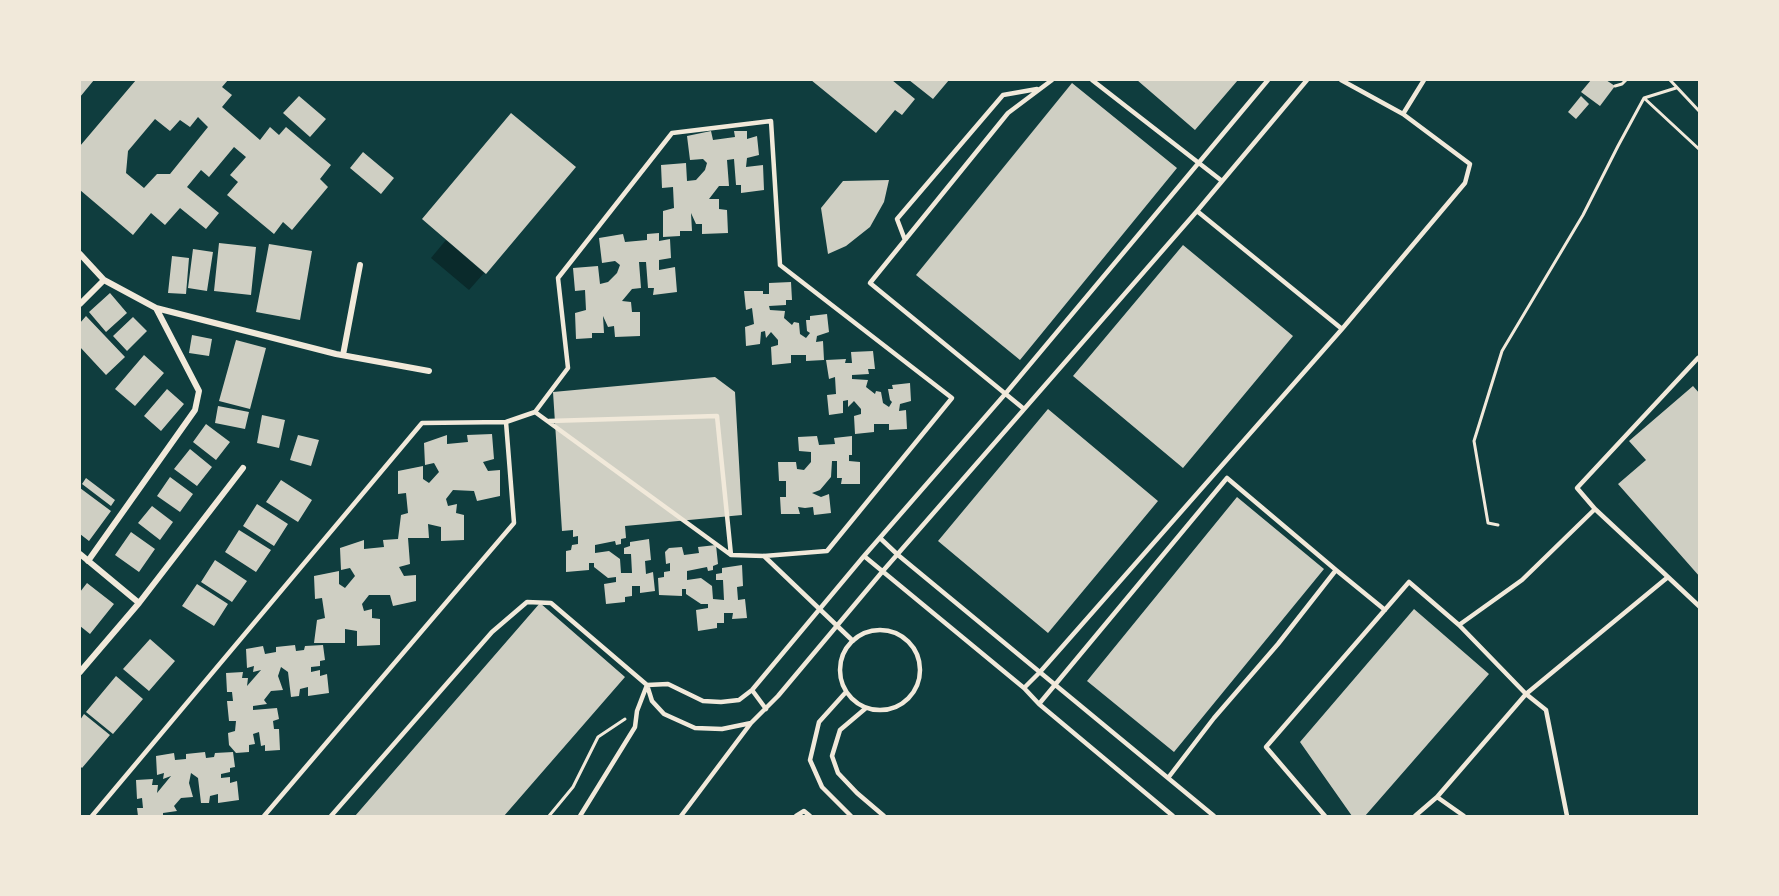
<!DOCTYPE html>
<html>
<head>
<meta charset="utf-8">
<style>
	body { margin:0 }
	#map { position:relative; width:1779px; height:896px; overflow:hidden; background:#0f3d3e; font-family:"Libre Baskerville",serif }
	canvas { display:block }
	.frame { position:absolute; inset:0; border:81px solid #f1e9da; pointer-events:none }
</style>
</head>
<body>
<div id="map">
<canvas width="1779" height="896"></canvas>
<div class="frame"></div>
</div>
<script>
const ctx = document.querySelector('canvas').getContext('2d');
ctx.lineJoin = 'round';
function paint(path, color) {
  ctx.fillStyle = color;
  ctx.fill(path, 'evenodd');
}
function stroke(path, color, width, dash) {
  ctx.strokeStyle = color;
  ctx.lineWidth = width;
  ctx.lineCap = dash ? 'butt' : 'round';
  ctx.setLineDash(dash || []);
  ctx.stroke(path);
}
const water = new Path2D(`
	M446 240 484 273 469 290 431 258Z`);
const building = new Path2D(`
	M80 80H94L80 97Z
	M136 80H228L222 87 232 95 222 107 260 140 270 127 279 135 286 127 331 165 320 179 328 187 292 230 283 222 274 234 227 195 238 182 230 175 246 157 234 147 209 177 201 170 187 187 219 213 206 229 180 208 165 225 151 213 133 235 80 190V146ZM198 117 208 127 170 174H157L144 188 126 173 128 151 155 119 170 131 180 120 190 127Z
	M811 80H892L915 99 902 115 895 110 876 133Z
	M909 80H949L933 99Z
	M1137 80H1238L1195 130Z
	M1591 80H1606L1615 86 1600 106 1581 92Z
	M1072 83 1177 168 1020 360 916 275Z
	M299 96 326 119 310 137 283 113Z
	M1581 96 1589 104 1576 119 1568 112Z
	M511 113 576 167 486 274 422 219Z
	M711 131 713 140 735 137 734 131H747V139L757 136 759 155 747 158 746 167 763 165 764 190 741 193V185H736L734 159 727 160 729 186H719L709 199H719V209L727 210 728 233 702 234V224H696L691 213 692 231H680V236L663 237V211L674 208 673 187 662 188 661 165 686 163 687 181 696 180 705 170 707 163 703 159 690 160 687 136Z
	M363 152 394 178 381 194 350 168Z
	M889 180 884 202 870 227 846 246 828 254 821 208 843 181Z
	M659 233V241L670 239 671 258 659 260V270L675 267 677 292 653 295 654 288H648L646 262H639L641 288 632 289 622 301 631 302 632 312H640V336L615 337 614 326 608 327 603 316 604 333H592V338L576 339 575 313 586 310 585 290 575 291 573 268 598 266 600 284 608 282 617 273 620 265 615 261 602 263 599 238 623 234 625 242 647 240V234Z
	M219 243 256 247 251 295 214 291Z
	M269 244 312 251 300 320 256 312Z
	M1183 245 1293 336 1183 468 1073 376Z
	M193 249 213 252 207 291 188 288Z
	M172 256 189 258 186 294 168 293Z
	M791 282 792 300H786V305L769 306 770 310 785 311 784 318 792 325 794 322 799 323 800 334 806 338 810 333 807 331 806 320H810V316L827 314 829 332 817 336 816 342 823 341 824 360 806 361V355H791V363L772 365 771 347 778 345V340L771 332 766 338 765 331 761 332 760 344 746 346 745 327 754 324 752 308 746 310 744 291H763V294H769V283Z
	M110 293 127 313 106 332 89 312Z
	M86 316 125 357 106 375 80 347V323Z
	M133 317 147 331 127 351 113 336Z
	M192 335 212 339 209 356 189 353Z
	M236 340 266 348 250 409 219 401Z
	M873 351 875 369H868L869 374 852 375V379L868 380 866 387 875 394 876 391 881 392 883 403 889 407 892 402 890 400 888 389H893L892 385 910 383 911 401 900 404 899 411 906 410 907 429 889 430V424H874V432L855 434 854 416 861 414V409L854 401 848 407V400L843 401V413L829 415 827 395 836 394 835 377 829 379 826 360 846 359 845 363H852L851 352Z
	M144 355 164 373 135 406 115 389Z
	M715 377 735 392 742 515 625 526 626 538 621 539V544L616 545 615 541 595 545V553L609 551 620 559 621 573H632L631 554H624V548L630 546V542L649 539 651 560 645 561 646 574 653 572 655 591 640 593V586H632V596L625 597V602L606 604 604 584 616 582V577L608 578 594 567V563H589V570L566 572V551L571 550 572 545 578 544V536L573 537V530L562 531 553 392Z
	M1693 386 1700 394V577L1618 484 1646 460 1629 441Z
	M167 389 184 404 161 431 144 416Z
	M218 406 249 412 245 429 215 423Z
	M1048 409 1158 501 1048 633 938 541Z
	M262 415 285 420 279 448 257 443Z
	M206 424 230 442 216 460 193 442Z
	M492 434 494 459 483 462 488 471 500 470V496L477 501 474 491 453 490 446 499 448 506 457 504 456 513 464 515V540L441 541V527L428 524 429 538H408L410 564 399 567 404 576 416 575V601L393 606 390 595H369L362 604 364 611 372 609V618L380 619V645L357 646V631L345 629V643H314L317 620 325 618 322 598 315 599 314 576 339 571V584L345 588 355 576 350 568 341 570 340 548 364 540V549L384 547 383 540 398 539 401 515 408 513 406 493 398 494V471L423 466V479L429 483 439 472 434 463 425 465 424 443 447 435V444L468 442 467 435Z
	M298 435 319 440 311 466 290 460Z
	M817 436 819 445 835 444 834 438 852 436V455H849V461L860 462V484H841L842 478H837V461H832L831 477 820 490 812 493 821 497 829 494 831 513 814 515 813 507 805 508 798 507 800 514H781L780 497H786V481H779L778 462H796L797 469 804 470 811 462V452L799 451 798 437Z
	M190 449 212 467 197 486 174 469Z
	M170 477 193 494 180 512 157 496Z
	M86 478 115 500 111 506 82 484Z
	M281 480 312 500 298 522 266 502Z
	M80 488 111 511 89 541 80 534Z
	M1237 497 1324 569 1174 752 1087 681Z
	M257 504 288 524 274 546 243 526Z
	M152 506 173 522 160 540 138 523Z
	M239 530 271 550 256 572 225 552Z
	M131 532 155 549 139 572 115 555Z
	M716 545 718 564 713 566V570L708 571 707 567 687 571V580L701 578 712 586 713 599 724 600 723 580H716V574L722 573V568L742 565 743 586 737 587 738 600 745 599 747 618 732 619 733 613H724V623H717V628L698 631 696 610 708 608V604H701L686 594V589H682V596L659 595 658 578 664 577V572L670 571V563L666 564 665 552 669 548 682 547 684 555 699 553 698 547Z
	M215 560 247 581 232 602 201 582Z
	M87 583 114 604 90 634 80 626V592Z
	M197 584 228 604 214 626 182 606Z
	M540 603 625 677 504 816H355Z
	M1414 609 1489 674 1365 816H1352L1300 742Z
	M150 639 175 661 149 691 123 669Z
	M295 645 296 651 304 650 305 646 323 645 325 660 320 661V666L311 667V672L320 670V676L327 674 329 693 308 696V687L300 689 299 696 291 697 288 672 281 667 278 676 283 690 271 691 264 700 267 704 253 706V710L277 708 279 719 273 721 274 729H279L280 750 265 751V745L261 746 259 732 253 734 255 744 249 745V752L236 753 229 745 228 733 235 731 236 721H229L227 701H233L232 692H227L226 673 243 672 242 678H248L247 686 261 670 253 672 254 666 247 668 246 649 263 646 265 654 276 652V647Z
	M116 676 143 699 113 734 86 712Z
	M84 714 110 735 82 768 80 766V720Z
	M205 752 206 758 214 757 215 753 233 752 235 767 230 768V772L221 774V778L230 777V783L237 781 239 800 218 803V794L210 796 209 803H201L198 778 191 773 189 783 193 797 181 798 174 806 177 811 163 813V816H138L137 808H143L142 798 137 799 136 780 153 779 152 785H158L157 793 171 776 163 779 164 773 157 775 156 756 174 753 175 760 186 759V754Z`);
const path = new Path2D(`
	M1670 80 1700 112
	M1615 86 1622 84 1626 80
	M1644 98 1700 150
	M1644 98 1676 88
	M1498 525 1488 523 1474 441 1502 351 1583 215 1618 146 1644 98
	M549 816 573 787 598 737 625 719`);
const service = new Path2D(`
	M1092 80 1222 181
	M1403 114 1424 80
	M1197 211 1342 329
	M905 240 897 219 1003 95 1037 89
	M1024 409 870 283 1008 113 1052 80
	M549 421 717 416 731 555
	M1595 509 1668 577
	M880 538 898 555 1214 816
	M764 556 853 641
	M864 556 1024 688 1039 704 1173 816
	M1336 570 1385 610
	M1459 625 1526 694 1546 710 1567 816
	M840 670a40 40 0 1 1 80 0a40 40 0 1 1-80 0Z
	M647 685 668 684 703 701 721 702 739 700 752 690 864 556 1006 393 1268 80
	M1024 688 1040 672 1342 329 1465 183 1470 164 1403 114 1341 80
	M752 690 766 709
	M846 692 819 722 810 760 822 787 851 816
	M1039 704 1227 478 1336 570 1278 644 1214 718 1168 778
	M866 708 840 730 832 756 838 773 857 793 884 816
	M1437 797 1464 816
	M92 816 422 423 506 422 535 412 568 368 558 278 672 133 771 121 780 265 952 398 827 551 764 556 731 555 535 412
	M264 816 514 523 506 422
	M331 816 492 632 527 602 551 603 647 685 652 701 664 714 695 728 722 729 751 723 778 696 882 572 1197 211 1307 80
	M580 816 635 727 637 711 647 685
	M681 816 751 723
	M796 816 804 811 810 816
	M1325 816 1266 747 1409 582 1459 625 1522 580 1595 509 1577 488 1698 358 1700 360
	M1415 816 1437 797 1526 694 1668 577 1700 607`);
const minor = new Path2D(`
	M80 254 104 280 156 308 336 354 429 371
	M80 304 104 280
	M343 355 360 265
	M80 554 139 603
	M88 561 195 410 199 391 156 308
	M80 672 139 603 243 468`);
paint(water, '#0a2a2b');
paint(building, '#cfcfc3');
stroke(path, '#f1e9da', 3);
stroke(service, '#f1e9da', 4.5);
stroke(minor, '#f1e9da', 6);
</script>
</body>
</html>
